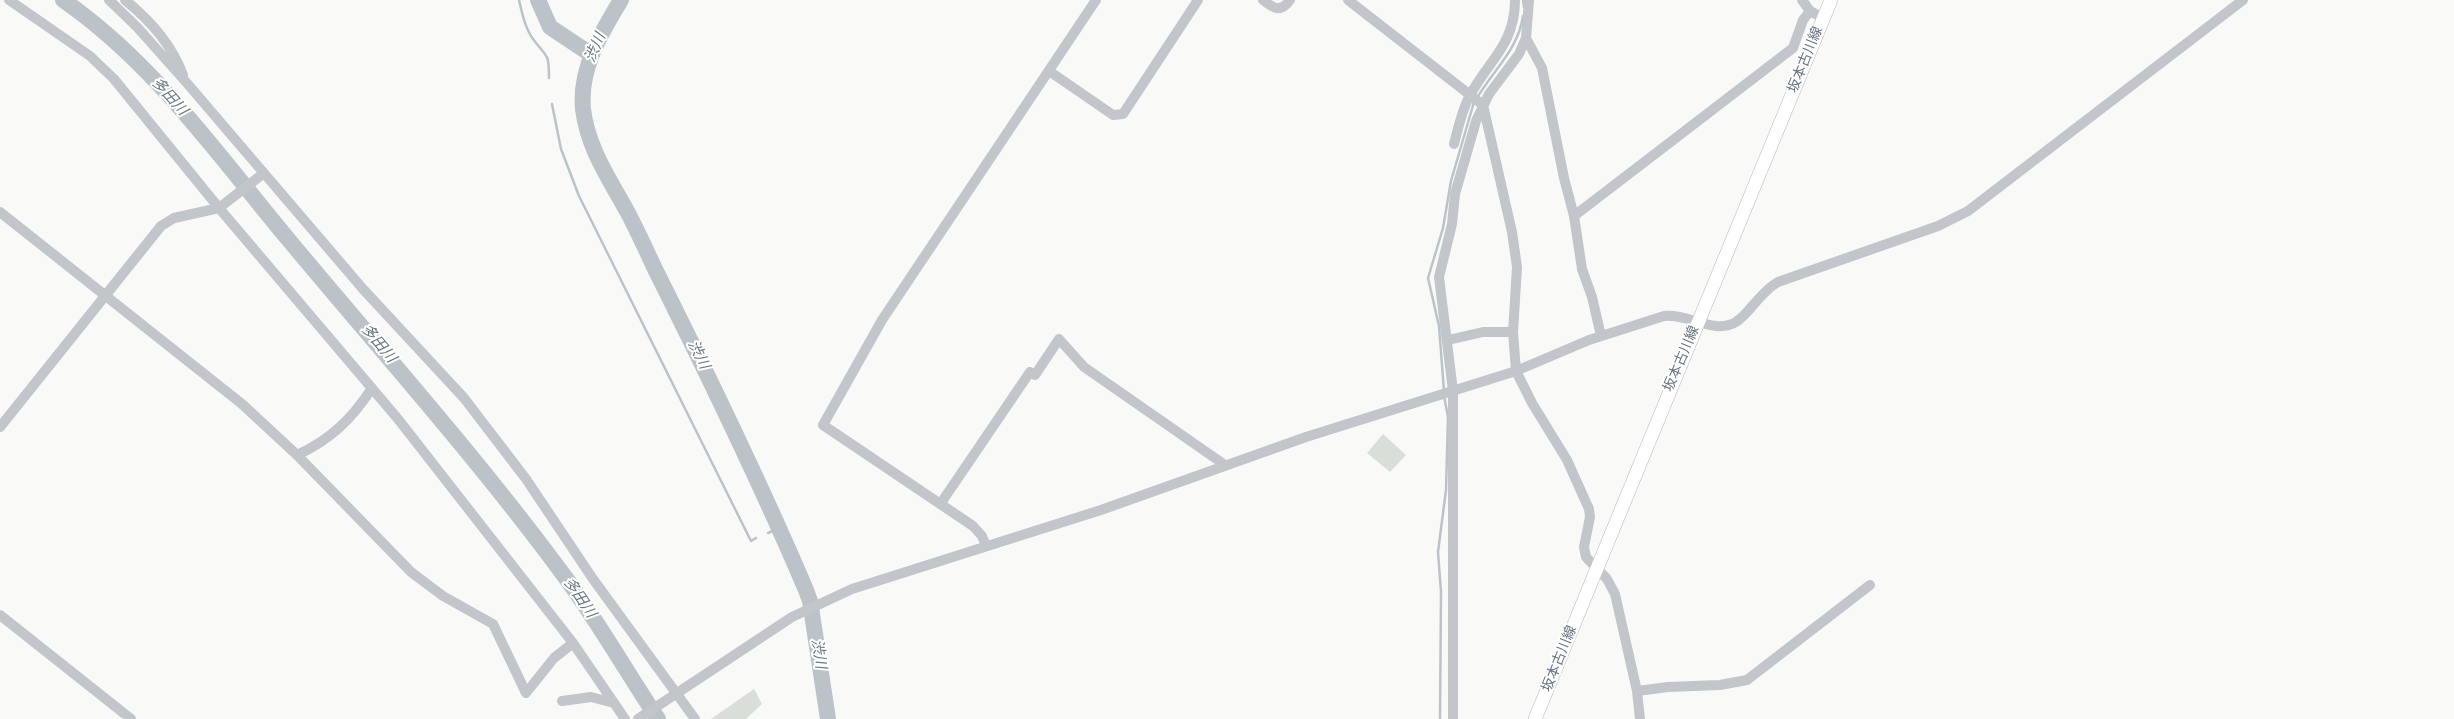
<!DOCTYPE html>
<html>
<head>
<meta charset="utf-8">
<style>
	body { margin:0 }
	canvas { display:block; background:#f9faf8 }
</style>
</head>
<body>
<canvas width="2454" height="719"></canvas>
<script>
const ctx = document.querySelector('canvas').getContext('2d');
ctx.lineJoin = 'round';
function paint(path, color) {
  ctx.fillStyle = color;
  ctx.fill(path, 'evenodd');
}
function stroke(path, color, width, dash) {
  ctx.strokeStyle = color;
  ctx.lineWidth = width;
  ctx.lineCap = dash ? 'butt' : 'round';
  ctx.setLineDash(dash || []);
  ctx.stroke(path);
}
function drawText(font, color, halo, rows, align = 'center') {
  ctx.font = font + ' "Titillium Web","Noto Sans JP",sans-serif';
  ctx.lineWidth = 4;
  ctx.setLineDash([]);
  ctx.textBaseline = 'middle';
  ctx.strokeStyle = halo;
  ctx.fillStyle = color;
  for (const [text, x, y, turn = 0] of rows) {
    ctx.save();
    ctx.translate(x, y);
    ctx.rotate((+turn || 0) * Math.PI / 180);
    ctx.textAlign = isNaN(turn) ? turn : align;
    if (halo) ctx.strokeText(text, 0, 0);
    ctx.fillText(text, 0, 0);
    ctx.restore();
  }
}
const green = new Path2D(`
	M1383 434 1406 455 1390 472 1367 453Z
	M754 689 762 704 746 719H711Z`);
const stream = new Path2D(`
	M519 0C522 13 525 28 533 39 547 58 549 52 549 78
	M1523 0 1524 7
	M1477 98C1493 70 1518 50 1523 16
	M552 104 561 149 579 196 751 541 756 538
	M1444 391 1439 326 1428 278 1443 228 1451 181 1474 102
	M768 533 779 528
	M1440 719 1441 592 1438 552 1446 490 1448 417 1444 396`);
const river = new Path2D(`
	M63 0C154 63 218 155 288 239 382 352 481 462 568 581 600 625 628 674 658 719
	M538 0 550 27 592 55
	M621 0C601 33 579 69 583 109 588 149 609 178 628 213 638 232 647 252 656 271 709 377 760 482 806 590L810 601 828 719`);
const minor = new Path2D(`
	M9 0 90 56 114 79 219 208 398 419 573 643 625 719
	M109 0 137 27 186 82 363 289 464 398 526 479 593 579 695 719
	M125 0C150 20 172 45 183 75
	M1263 0C1274 9 1281 13 1290 0
	M1348 0 1483 105 1512 232 1517 267 1513 332 1516 371 1532 403 1567 460 1589 509 1590 517 1584 547 1586 557 1607 579 1615 594 1637 691 1640 719
	M1802 0 1810 11 1823 18
	M1526 38 1542 68 1564 178 1574 216 1582 269 1592 297 1601 336
	M1049 71 1113 115 1123 114 1198 0
	M1454 144C1458 128 1462 111 1469 97 1488 61 1515 45 1515 0
	M0 212 242 404 297 455 411 572 443 596 493 624 526 693 554 658 573 643
	M1574 216 1793 48 1803 20 1810 11
	M1448 340 1483 332H1513
	M0 427 161 226 174 218 219 208 264 173
	M297 455C330 440 352 419 372 388
	M941 503 1030 372 1035 375 1059 339 1084 367 1225 465
	M986 546 982 536 973 526 823 425 882 320 1096 0
	M0 615 131 719
	M1637 691 1668 687 1720 685 1747 680 1870 585
	M562 701 591 697 614 703
	M638 719 792 617 852 589 1101 510 1306 437 1516 371 1589 340 1664 316C1688 313 1714 335 1736 322 1751 312 1759 293 1778 282L1938 226 1968 211 2243 0
	M1453 719V391L1439 277 1452 224 1455 194 1476 121 1489 94 1519 54 1526 38 1529 0`);
const major = new Path2D(`
	M1535 719 1831 0`);
const streetNames = [
	["坂本古川線",1806,60,-68],
	["坂本古川線",1682,359,-67],
	["坂本古川線",1560,659,-68]
];
const waterNames = [
	["渋川",596,48,-67],
	["多田川",169,97,48],
	["多田川",378,344,50],
	["渋川",698,355,64],
	["多田川",579,598,56],
	["渋川",818,654,81]
];
paint(green, '#d9ded8');
stroke(stream, '#bbc3c8', 2.5);
stroke(river, '#bbc3c8', 16);
stroke(major, '#b4b7bb', 14);
stroke(minor, '#c2c5c9', 10);
stroke(major, '#fff', 13);
drawText('14px', '#68737f', '#fff', streetNames);
drawText('italic 15px', '#69777f', '#fff', waterNames);
</script>
</body>
</html>
